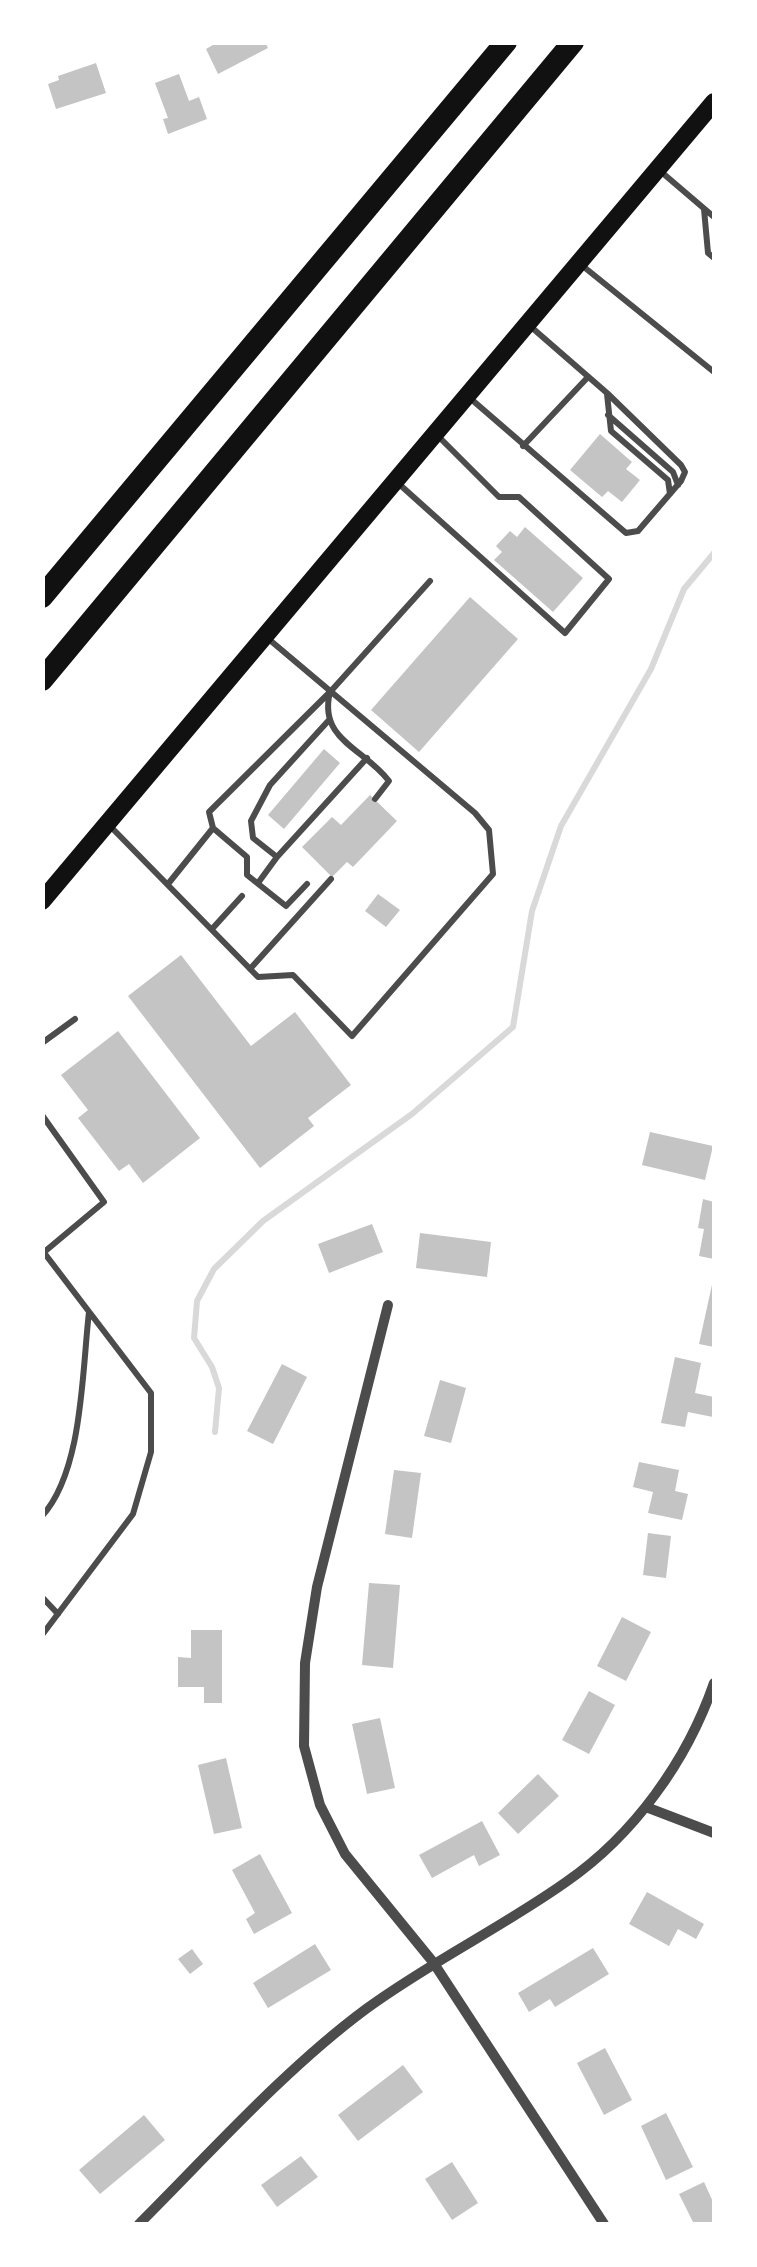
<!DOCTYPE html>
<html>
<head>
<meta charset="utf-8">
<style>
	body { margin:0 }
	#map { position:relative; width:757px; height:2267px; overflow:hidden; background:#fff; font-family:"PT Serif",serif }
	canvas { display:block }
	.frame { position:absolute; inset:0; border:45px solid #fff; pointer-events:none }
</style>
</head>
<body>
<div id="map">
<canvas width="757" height="2267"></canvas>
<div class="frame"></div>
</div>
<script>
const ctx = document.querySelector('canvas').getContext('2d');
ctx.lineJoin = 'round';
function stroke(path, color, width, dash) {
  ctx.strokeStyle = color;
  ctx.lineWidth = width;
  ctx.lineCap = dash ? 'butt' : 'round';
  ctx.setLineDash(dash || []);
  ctx.stroke(path);
}
function paint(path, color) {
  ctx.fillStyle = color;
  ctx.fill(path, 'evenodd');
}
const stream = new Path2D(`
	M215 1432 219 1388 212 1367 194 1338 197 1301 214 1269 263 1221 412 1114 513 1027 532 911 561 826 651 669 684 589 714 553`);
const building = new Path2D(`
	M218 42H265L268 48 218 74 206 49Z
	M96 63 106 93 56 109 48 84 59 80 58 76Z
	M179 74 189 101 199 97 207 119 168 134 163 119 168 118 155 83Z
	M600 434 632 462 626 469 640 480 622 502 608 491 602 497 570 470Z
	M525 527 583 578 553 612 494 560 502 552 496 546 510 531 517 537Z
	M470 597 518 639 419 752 371 710Z
	M324 749 340 763 284 829 268 815Z
	M370 795 397 821 353 867 347 862 332 877 302 847 332 817 341 825Z
	M378 894 400 910 386 927 365 911Z
	M181 955 251 1046 295 1012 351 1085 308 1118 314 1126 260 1168 128 996Z
	M118 1031 200 1138 143 1183 129 1164 119 1171 78 1118 88 1110 61 1075Z
	M650 1132 713 1146 705 1180 642 1165Z
	M703 1199 714 1202V1259L699 1256 704 1229 698 1228Z
	M372 1224 383 1252 329 1273 318 1244Z
	M420 1233 491 1242 487 1277 416 1268Z
	M713 1280H714V1347L699 1344Z
	M675 1357 701 1363 695 1393 714 1397 713 1417 688 1412 685 1427 661 1423Z
	M282 1364 307 1377 273 1444 247 1431Z
	M440 1380 466 1388 451 1443 424 1436Z
	M639 1462 679 1470 675 1491 688 1494 682 1520 648 1513 653 1492 633 1487Z
	M394 1470 421 1473 412 1538 385 1534Z
	M648 1533 671 1536 666 1578 643 1575Z
	M369 1583 400 1585 393 1668 362 1665Z
	M622 1617 651 1632 626 1681 597 1666Z
	M191 1630H222V1703H204V1687H178V1657L191 1658Z
	M589 1691 615 1705 589 1754 562 1740Z
	M380 1718 395 1788 367 1794 352 1724Z
	M226 1758 242 1828 214 1834 198 1765Z
	M538 1774 559 1796 518 1834 498 1813Z
	M482 1821 500 1855 479 1866 474 1855 432 1878 419 1855Z
	M260 1854 292 1913 254 1934 246 1919 255 1913 232 1870Z
	M647 1892 704 1924 696 1939 678 1929 669 1946 629 1924Z
	M315 1944 331 1970 268 2008 253 1983Z
	M593 1948 609 1974 555 2007 550 1999 529 2012 518 1993Z
	M192 1949 203 1964 190 1974 178 1959Z
	M605 2048 632 2100 604 2115 577 2063Z
	M403 2065 423 2092 358 2141 338 2115Z
	M666 2113 693 2167 666 2180 641 2126Z
	M144 2115 165 2140 100 2194 79 2170Z
	M301 2156 318 2177 277 2207 261 2185Z
	M452 2162 478 2203 452 2220 425 2179Z
	M704 2182 714 2204V2224H694L679 2194Z`);
const service = new Path2D(`
	M659 170 714 217
	M704 209 708 253 714 258
	M579 263 714 372
	M607 394 611 431 668 480 670 494
	M471 399 626 533 638 531 681 481 685 472 681 465 607 393 530 326
	M608 415 673 472 678 485
	M523 446 588 377
	M399 484 565 633 609 579 519 497H499L436 434
	M330 692C318 740 364 748 389 781L375 799
	M110 826 258 977 293 975 352 1036 493 874 489 830 475 813 265 636
	M277 857 253 838 251 821 270 785 329 720
	M258 883 277 857 367 758
	M168 884 213 828
	M307 884 286 906 247 875V857L213 828 209 812 331 691 430 581
	M212 929 242 896
	M250 969 331 879
	M42 1043 75 1019
	M42 1115 104 1202 43 1253
	M42 1250 151 1393V1452L133 1514 42 1635
	M42 1516C83 1471 82 1371 89 1312
	M42 1597 58 1614`);
const minor = new Path2D(`
	M388 1305 317 1587 305 1663 304 1746 320 1805 345 1854 433 1962 604 2224
	M646 1807 714 1833
	M139 2224C210 2153 285 2069 366 2009 430 1962 501 1928 566 1882 634 1835 687 1761 714 1683`);
const primary = new Path2D(`
	M42 901 714 102`);
const motorway = new Path2D(`
	M42 597 506 42
	M42 680 573 42`);
stroke(stream, '#d9d9d9', 6);
paint(building, '#c4c4c4');
stroke(service, '#4c4c4c', 6);
stroke(minor, '#4c4c4c', 10);
stroke(primary, '#111', 18);
stroke(motorway, '#111', 22);
</script>
</body>
</html>
